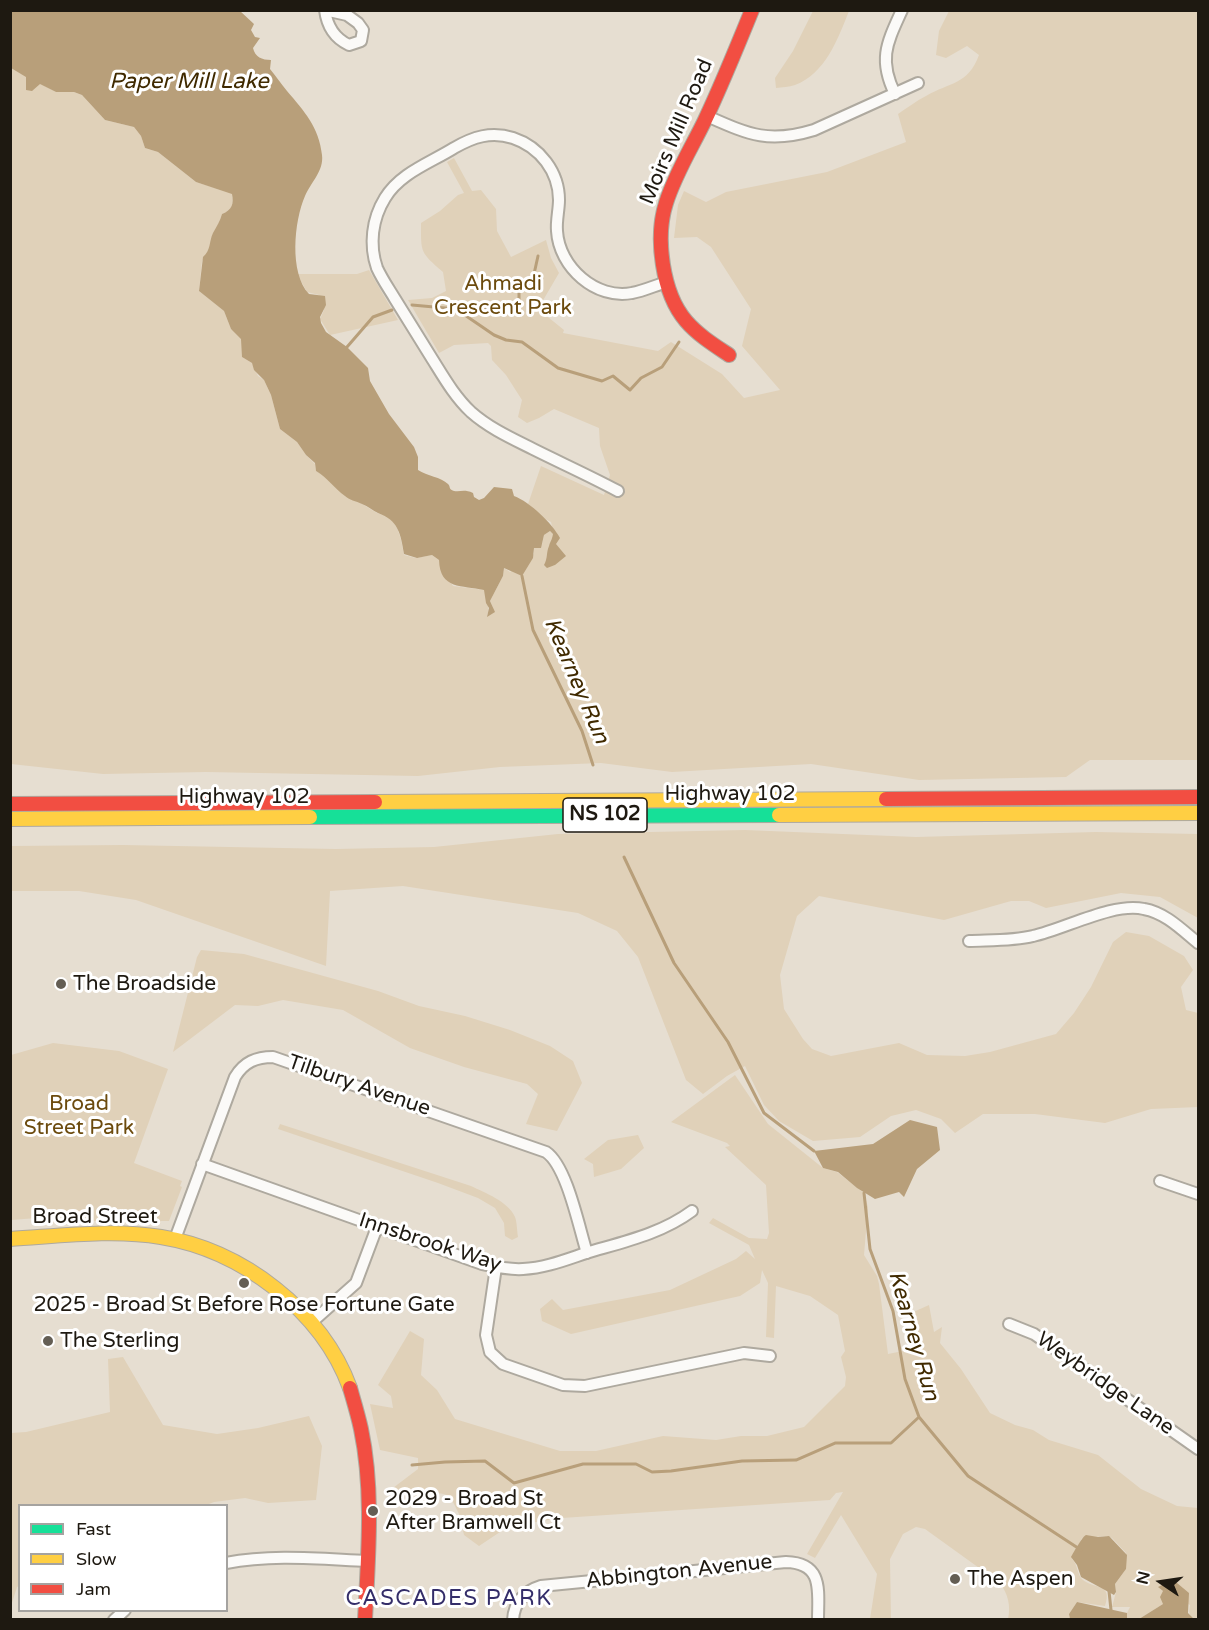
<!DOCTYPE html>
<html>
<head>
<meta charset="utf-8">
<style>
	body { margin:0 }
	#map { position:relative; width:1209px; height:1630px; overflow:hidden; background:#e6ded1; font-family:"Varela Round",sans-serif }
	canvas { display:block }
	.frame { position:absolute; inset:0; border:12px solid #1e1911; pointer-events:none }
	.legend { position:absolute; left:18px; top:1504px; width:210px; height:108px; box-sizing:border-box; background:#fff; border:2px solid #a5a3a0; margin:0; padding:8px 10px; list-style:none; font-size:18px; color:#1e1911 }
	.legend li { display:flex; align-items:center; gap:12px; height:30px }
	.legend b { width:30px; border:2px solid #a5a3a0 }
	.north { position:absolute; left:1131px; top:1552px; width:60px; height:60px; -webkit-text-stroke:4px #fff; paint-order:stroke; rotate:283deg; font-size:16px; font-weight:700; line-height:24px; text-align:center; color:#1e1911 }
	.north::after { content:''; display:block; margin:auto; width:21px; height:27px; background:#1e1911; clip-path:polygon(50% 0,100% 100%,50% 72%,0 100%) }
</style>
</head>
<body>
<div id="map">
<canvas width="1209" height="1630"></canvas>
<div class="frame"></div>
<ul class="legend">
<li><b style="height:8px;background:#16e098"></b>Fast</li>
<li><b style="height:8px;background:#ffcf43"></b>Slow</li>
<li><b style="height:8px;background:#f24e42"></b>Jam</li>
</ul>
<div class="north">N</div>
</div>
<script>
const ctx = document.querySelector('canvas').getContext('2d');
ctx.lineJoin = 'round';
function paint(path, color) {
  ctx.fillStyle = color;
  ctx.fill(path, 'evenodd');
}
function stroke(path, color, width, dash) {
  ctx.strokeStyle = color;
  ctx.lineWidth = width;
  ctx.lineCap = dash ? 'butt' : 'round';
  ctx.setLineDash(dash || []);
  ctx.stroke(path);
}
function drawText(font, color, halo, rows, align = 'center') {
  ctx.font = font + ' "Varela Round",sans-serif';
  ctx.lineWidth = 6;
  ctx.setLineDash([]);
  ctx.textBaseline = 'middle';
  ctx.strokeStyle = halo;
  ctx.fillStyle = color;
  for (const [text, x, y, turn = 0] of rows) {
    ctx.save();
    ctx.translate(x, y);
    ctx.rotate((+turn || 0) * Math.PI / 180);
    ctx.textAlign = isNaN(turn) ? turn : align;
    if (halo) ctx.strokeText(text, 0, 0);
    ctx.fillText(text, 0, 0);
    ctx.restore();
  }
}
const green = new Path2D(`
	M813 11H849C838 39 825 74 795 85 789 87 782 87 776 88L775 78 793 51Z
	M949 11H1198V760H1090L1066 777 919 780 811 764 672 772 601 763 500 767 418 776 206 772 103 774 11 764V68L56 92H74L82 95 105 120 134 127 141 136 145 148 158 152 196 182 232 193C234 204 232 210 222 214L217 228 213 234 208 253 202 261 199 291 224 311 231 329 242 339V357L252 363 258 376 264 380 271 395 280 429 297 442 306 455 315 464 316 471 327 477 336 488 377 513C397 516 401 536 404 555L416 558 432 555 439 560 453 586 485 590C485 599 491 607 487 616L493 608 490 601 503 576 504 568 510 572 534 554V548L542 544 544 535 550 531 553 534C553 540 550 542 549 547 547 553 549 561 551 566L555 565 556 544 551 522 543 518 528 504 541 466 604 495 610 475 600 446 599 428 554 409 539 418 527 423 518 417 522 400 506 375 492 360 491 346 488 343 454 345 439 353 408 300 432 298 446 291 443 272C420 252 421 253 421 223L440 211 458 195 464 193 447 162 454 158 472 191 481 190 496 209 497 231 511 257 546 240 551 258 559 273 538 309 564 330 563 333 658 351 671 342 722 374 744 398 780 390 742 346 751 309 711 247 697 237 674 238 678 205 684 191 706 202 726 192 827 172 906 142 898 114C907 108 916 101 926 96 950 82 968 85 979 55L967 46 946 58 936 55 939 31Z
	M369 270 398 320 330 335 320 319 324 310 319 295 307 292 297 274H357Z
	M745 830 916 837 1096 832 1198 834V918L1160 897 1121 893 1046 908 1029 901H1011L944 920 819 896 797 916 780 975 784 1009 803 1039 812 1049 831 1056 899 1043 927 1055 965 1056 990 1052 1056 1034 1074 1013 1091 987 1113 942 1126 932 1149 936 1184 956 1193 970 1181 987 1186 1010 1198 1013V1107L1151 1109 1105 1123 1035 1114H983L955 1133 941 1119 916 1110 891 1116 860 1137 813 1141 779 1121 764 1105 745 1066 727 1076 703 1094 686 1080 638 957 617 931 578 913 403 886 330 891 326 966 136 900 79 891H11V846L123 845 336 849 434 847 558 834Z
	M201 950 244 954 378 991 419 1006 465 1016 510 1030 550 1046 573 1061 582 1083 557 1131 526 1124 538 1094 527 1084 464 1067 410 1048 343 1010 283 1000 258 1006 235 1005 173 1052 197 957Z
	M53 1043 119 1051 168 1069 134 1163 182 1181 180 1186 182 1187 169 1221H161L160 1224 115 1220 38 1224 37 1218 11 1220V1055Z
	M735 1075 768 1124 823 1168 837 1172 864 1193 868 1207 864 1255 877 1276 879 1284 888 1354 908 1350 909 1314 929 1305 934 1332 942 1327 940 1343 961 1369 990 1413 1015 1425 1033 1430 1049 1440 1098 1455 1141 1489 1177 1506 1198 1508V1619H1194C1188 1615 1189 1612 1190 1605L1159 1588 1163 1591V1604L1139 1619H1127V1613L1130 1607H1112L1116 1592 1115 1584 1126 1569V1553L1112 1538 1107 1536 1082 1538 1072 1559C1078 1565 1077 1575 1083 1580 1094 1589 1113 1583 1105 1606L1077 1602 1069 1614 1070 1619H1008C1011 1606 1008 1594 1000 1583L925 1529 916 1527 903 1534 890 1559 891 1619H870L877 1574 841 1515 815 1558 807 1554 843 1492 836 1493 830 1500 562 1518 517 1525 500 1532 479 1546 464 1535 459 1514 450 1496C430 1489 405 1491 385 1494L418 1469V1458L380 1450 370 1404 393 1408 391 1396 378 1385 410 1331 424 1339 421 1375 437 1390 455 1419 560 1451H596L663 1436 716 1440 741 1436H767L804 1427 845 1386 846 1377 841 1357 845 1351 838 1315 810 1296 776 1286 774 1338 766 1337 768 1283 762 1270 760 1283 740 1296 571 1334 542 1321 540 1309 552 1299 563 1310 670 1290 736 1259 746 1251 755 1259 749 1245 709 1223 713 1218 749 1238 767 1239 769 1233 766 1185 725 1147 730 1146 727 1143 671 1122Z
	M280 1124 471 1186C485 1193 508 1201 515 1217 517 1222 517 1231 518 1237L512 1240 505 1236 504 1223 495 1208 478 1198 438 1183 278 1129Z
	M638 1135 644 1148 621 1169 594 1177 593 1164 584 1159 608 1140Z
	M123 1357 163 1425 217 1434 258 1428 309 1416 322 1446 316 1500 268 1503 245 1498 214 1502 204 1506H20L19 1586 17 1587 11 1606V1433L26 1432 110 1412 108 1359Z`);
const water = new Path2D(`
	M11 10 240 11 254 24 251 30 255 37 260 38 253 48C255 57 262 60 271 60L270 69C276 76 281 84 287 91 304 111 319 127 322 155 324 171 311 182 305 196 294 221 289 273 309 294L325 296 326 305 320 317 321 323 326 332 347 347 368 368 370 381 389 414 414 447 418 457V470C427 476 441 477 448 484 451 487 448 489 454 491 461 492 464 489 473 493L474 497 479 500 484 498 494 487 512 489 514 496C530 502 552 523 560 538L556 544 566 556 555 565 547 568 544 565C548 558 546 553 549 546 550 542 552 540 553 534L550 531 544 535 541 548H534L533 558 522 576 504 568 503 576 490 601 495 612 487 617 489 608 486 603 484 590C462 585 440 590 439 560L432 555 417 558 404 554C401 534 398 520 378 513 373 511 368 506 362 504 356 501 349 500 345 496 334 488 328 478 316 471L315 463 306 455 297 442 280 429 271 395 264 380 254 370 252 363 242 357 241 339 231 329 224 311 199 291 203 257C211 250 209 241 213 233 217 226 220 221 222 214 232 210 234 204 232 194L196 182 158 152 145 148 141 136 134 127 105 120 82 95 74 92H56L40 84 32 91 26 90V77L11 68Z
	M910 1120 937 1127 940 1150 917 1169 904 1197 899 1192 875 1199 857 1188 838 1172 823 1168 814 1151 873 1144Z
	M1086 1535 1098 1537 1109 1536 1127 1555 1126 1569 1115 1584 1116 1592 1114 1595 1081 1577 1077 1565 1071 1557C1074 1552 1082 1537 1086 1535Z
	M1166 1583H1177L1189 1593 1188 1613 1194 1619H1139L1163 1604 1160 1597 1163 1591 1158 1587Z
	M1077 1602 1127 1613V1619H1070L1069 1614Z`);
const stream = new Path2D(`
	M412 305 456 309 468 306H478L489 310 519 301V289L534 274 538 256
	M456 309 494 335 506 340 522 342 558 368 602 381 613 376 630 390 641 378 662 367 679 342
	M347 347 373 317 392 310
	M522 576 533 630 582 731 593 765
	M624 857 674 963 728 1042 764 1113 814 1151
	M864 1193 870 1249 893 1311 905 1379 919 1417 968 1476 1081 1550
	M412 1465 445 1462 485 1461 514 1483 583 1464H636L652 1472 671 1471 742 1461 796 1460 835 1443H891L919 1417
	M1109 1591 1111 1610`);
const street = new Path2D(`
	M325 10C327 26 334 38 349 45L361 41 363 30 358 23 347 15 325 10
	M895 94C878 59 887 43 902 10
	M707 116C748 134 768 144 814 130L918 83
	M618 491C590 476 561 463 533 449 511 438 489 428 471 412 454 396 443 376 431 357 419 338 407 318 395 299 389 289 382 279 377 268 369 245 372 219 385 198 400 173 430 163 454 148 473 137 491 131 513 138 540 147 559 172 559 200 559 210 556 221 557 231 559 267 596 300 632 293 644 291 656 285 667 282
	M969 941C990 940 1013 941 1033 936 1065 929 1113 902 1144 909 1166 913 1182 930 1198 943
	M202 1164 482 1264C496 1267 509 1270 523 1269 545 1268 565 1260 586 1253 623 1242 661 1234 692 1211
	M1160 1181 1198 1194
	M175 1239 235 1077C244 1062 256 1057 273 1057L546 1152C567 1166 579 1228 587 1253
	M496 1267 486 1335 490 1352 503 1364 563 1385 585 1386 744 1353 770 1356
	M312 1322 356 1283 377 1227
	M1009 1324 1034 1334 1198 1449
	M226 1563C273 1554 320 1559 367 1561
	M114 1620 125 1610
	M513 1620C514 1602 525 1591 541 1586L786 1562C824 1563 818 1591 818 1620`);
const fast = new Path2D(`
	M310 817 779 815`);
const slow = new Path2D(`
	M375 802 886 799
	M779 815 1198 813
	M10 819 310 817
	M10 1239C60 1236 112 1229 161 1237 242 1250 322 1311 350 1388`);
const jam = new Path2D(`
	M729 355C714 345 698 335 686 321 662 293 655 237 666 203 675 174 692 147 705 120 722 84 737 47 752 10
	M886 799 1198 797
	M10 804 375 802
	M350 1388C354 1402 358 1415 361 1429 374 1491 368 1557 365 1620`);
const markers = [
	[61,984,6,"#645e54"],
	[244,1283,6,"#645e54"],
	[48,1341,6,"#645e54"],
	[373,1511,6,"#645e54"],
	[955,1579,6,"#645e54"]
];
const shields = [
	[605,815,84]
];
const shieldNames = [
	["NS 102",605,815]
];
const streetNames = [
	["Moirs Mill Road",677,132,-67],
	["Highway 102",730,794],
	["Highway 102",244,797],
	["Tilbury Avenue",359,1086,19],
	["Broad Street",95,1217],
	["Innsbrook Way",430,1243,18],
	["Weybridge Lane",1105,1384,35],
	["Abbington Avenue",679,1572,-6]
];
const parkNames = [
	["Ahmadi",503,284],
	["Crescent Park",503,308],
	["Broad",79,1104],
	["Street Park",79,1128]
];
const poiNames = [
	["The Broadside",73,984],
	["2025 - Broad St Before Rose Fortune Gate",244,1305,"center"],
	["The Sterling",60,1341],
	["2029 - Broad St",385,1499],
	["After Bramwell Ct",385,1523],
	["The Aspen",967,1579]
];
const waterNames = [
	["Paper Mill Lake",189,82],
	["Kearney Run",576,681,67],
	["Kearney Run",913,1336,74]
];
const neighbourhoodNames = [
	["CASCADES PARK",449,1599]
];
paint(green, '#e0d1b9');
paint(water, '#b89f7a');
stroke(stream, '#b89f7a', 3);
stroke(street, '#aea99f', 14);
stroke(fast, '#aea99f', 16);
stroke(slow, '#aea99f', 16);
stroke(jam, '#aea99f', 16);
stroke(street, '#fbfaf8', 10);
stroke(fast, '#16e098', 14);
stroke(slow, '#ffcf43', 14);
stroke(jam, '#f24e42', 14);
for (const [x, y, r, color] of markers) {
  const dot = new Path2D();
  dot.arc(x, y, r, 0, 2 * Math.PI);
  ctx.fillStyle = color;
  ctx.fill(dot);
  stroke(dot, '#fff', 2);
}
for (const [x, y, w] of shields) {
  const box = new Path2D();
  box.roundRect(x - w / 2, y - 17, w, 34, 4.5);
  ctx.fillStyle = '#fff';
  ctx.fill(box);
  stroke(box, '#1e1911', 1.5);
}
drawText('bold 20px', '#1e1911', null, shieldNames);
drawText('21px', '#1e1911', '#fff', streetNames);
drawText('21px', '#6c4b0e', '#fff', parkNames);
drawText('21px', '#1e1911', '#fff', poiNames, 'left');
drawText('italic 22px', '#402a00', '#fff', waterNames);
ctx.letterSpacing = '1.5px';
drawText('22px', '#342d69', '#fff', neighbourhoodNames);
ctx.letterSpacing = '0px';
</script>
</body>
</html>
